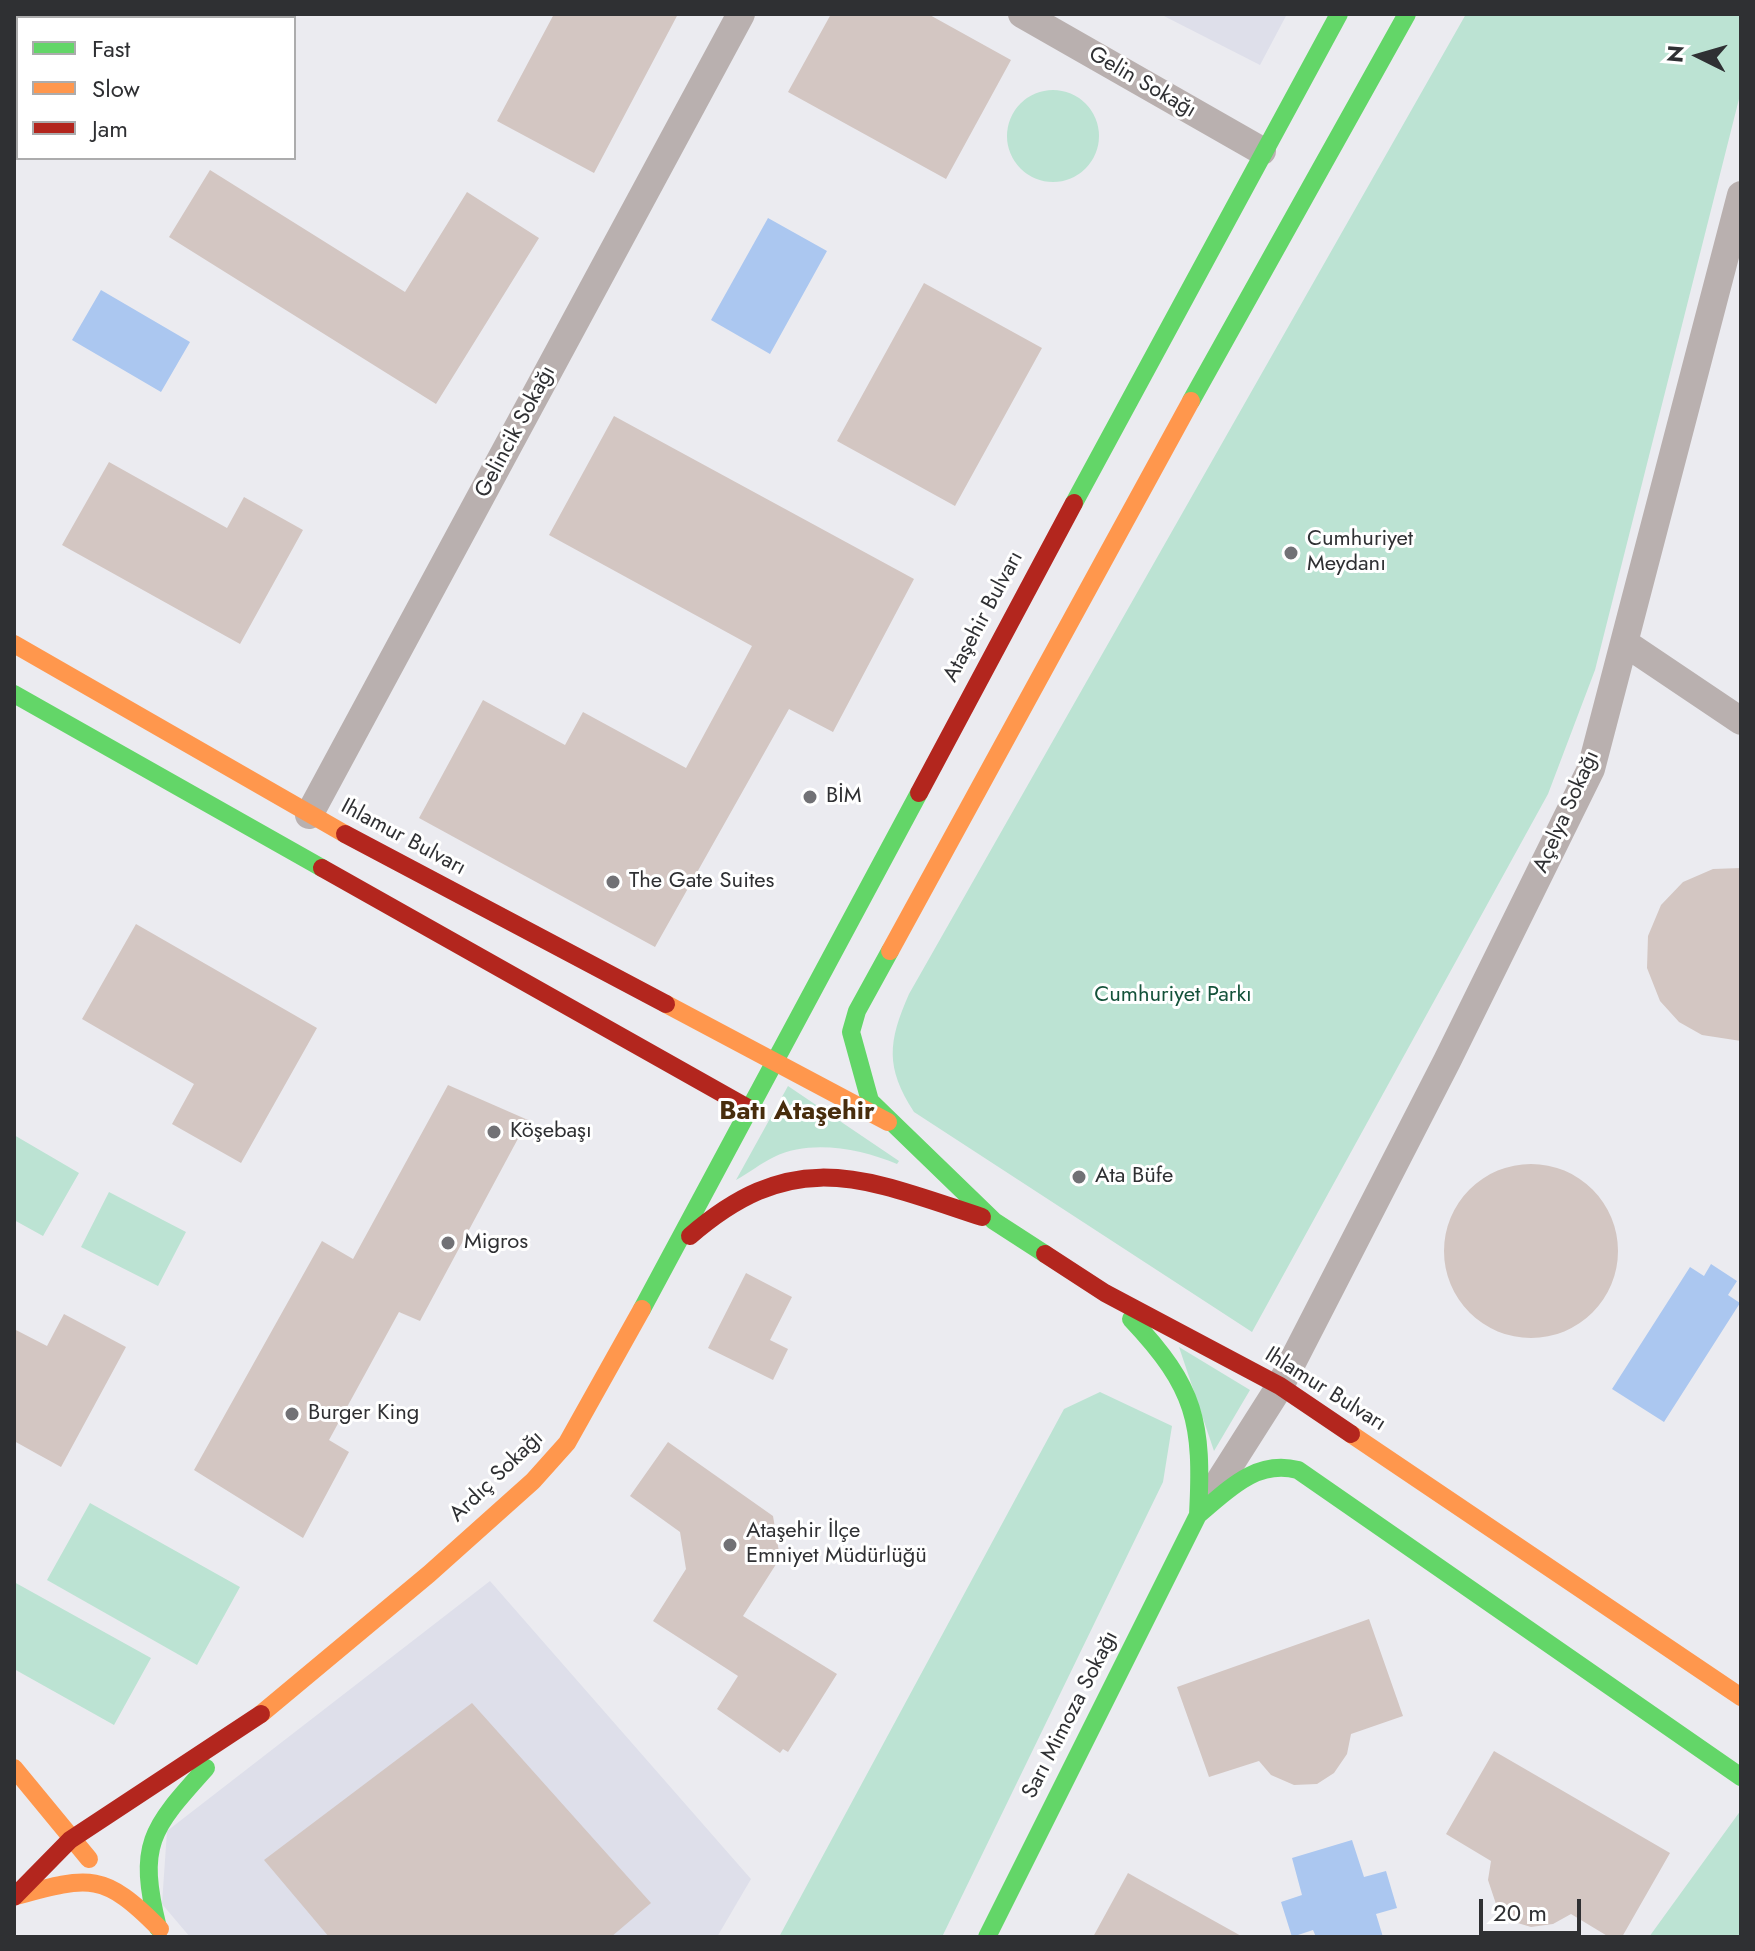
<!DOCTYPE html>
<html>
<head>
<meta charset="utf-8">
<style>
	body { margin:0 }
	#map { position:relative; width:1755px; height:1951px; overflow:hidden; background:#ebebf0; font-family:Jost,sans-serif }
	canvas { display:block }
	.frame { position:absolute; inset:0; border:16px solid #2f3033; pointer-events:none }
	.legend { position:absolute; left:16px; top:16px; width:280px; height:144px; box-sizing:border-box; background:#fff; border:2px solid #acacad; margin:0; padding:10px 14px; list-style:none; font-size:24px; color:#2f3033 }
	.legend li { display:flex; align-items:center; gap:16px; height:40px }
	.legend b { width:40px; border:2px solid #acacad }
	.north { position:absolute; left:1659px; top:16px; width:80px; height:80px; -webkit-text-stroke:6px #fff; paint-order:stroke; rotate:275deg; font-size:22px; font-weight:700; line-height:32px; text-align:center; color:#2f3033 }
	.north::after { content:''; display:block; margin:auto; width:28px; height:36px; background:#2f3033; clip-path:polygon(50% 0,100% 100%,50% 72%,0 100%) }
	.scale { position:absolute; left:1479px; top:1899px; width:102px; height:36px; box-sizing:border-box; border:4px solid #2f3033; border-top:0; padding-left:10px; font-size:24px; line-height:28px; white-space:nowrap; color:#2f3033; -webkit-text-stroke:6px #fff; paint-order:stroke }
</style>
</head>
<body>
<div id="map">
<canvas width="1755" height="1951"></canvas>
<div class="frame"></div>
<ul class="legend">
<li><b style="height:10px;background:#63d668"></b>Fast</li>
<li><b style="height:10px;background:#ff974d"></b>Slow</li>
<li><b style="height:10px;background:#b3261e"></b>Jam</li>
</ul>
<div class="north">N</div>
<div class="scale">20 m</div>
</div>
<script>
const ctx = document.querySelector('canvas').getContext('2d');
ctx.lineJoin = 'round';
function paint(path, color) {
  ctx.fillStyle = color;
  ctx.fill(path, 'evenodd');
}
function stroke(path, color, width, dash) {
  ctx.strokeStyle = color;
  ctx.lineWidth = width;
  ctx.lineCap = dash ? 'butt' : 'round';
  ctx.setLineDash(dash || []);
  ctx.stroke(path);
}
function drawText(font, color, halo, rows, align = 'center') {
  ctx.font = font + ' Jost,sans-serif';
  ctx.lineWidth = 6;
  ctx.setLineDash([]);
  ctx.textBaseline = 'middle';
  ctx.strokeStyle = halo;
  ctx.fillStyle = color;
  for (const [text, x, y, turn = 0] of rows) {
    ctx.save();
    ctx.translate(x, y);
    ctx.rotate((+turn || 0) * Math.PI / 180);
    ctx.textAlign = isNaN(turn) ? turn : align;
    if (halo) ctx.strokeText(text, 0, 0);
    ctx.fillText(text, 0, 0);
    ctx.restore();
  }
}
const built = new Path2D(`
	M1160 14H1287L1260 65Z
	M490 1581 751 1879 717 1937H190L162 1904 167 1831Z`);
const green = new Path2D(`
	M1466 14H1741V91L1595 670 1548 794 1252 1332 914 1112C885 1067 888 1042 909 994Z
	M1007 136a46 46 0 1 1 92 0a46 46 0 1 1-92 0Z
	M788 1086 899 1161 897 1164C861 1149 811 1139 774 1157 761 1163 749 1173 736 1180Z
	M14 1135 79 1173 43 1236 14 1220Z
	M109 1192 186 1232 158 1286 81 1247Z
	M1179 1347 1250 1390 1214 1451Z
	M1100 1392 1172 1426 1163 1482 942 1937H779L1064 1409Z
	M90 1503 240 1587 197 1665 47 1580Z
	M14 1582 151 1658 114 1725 14 1669Z
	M1741 1810V1937H1649Z`);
const water = new Path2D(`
	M768 218 827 251 770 354 711 320Z
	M101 290 190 342 161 392 72 340Z
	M1711 1264 1737 1281 1728 1295 1740 1303 1664 1422 1612 1389 1690 1267 1704 1276Z
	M1352 1840 1364 1877 1386 1871 1397 1908 1376 1914 1383 1937H1316L1313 1930 1292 1937 1281 1902 1302 1895 1292 1858Z`);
const building = new Path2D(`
	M554 14H678L594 173 497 121Z
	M831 14H928L1011 60 946 179 788 92Z
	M210 170 405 292 467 192 539 238 436 404 169 237Z
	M924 283 1042 348 955 506 837 441Z
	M614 416 914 579 833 732 789 709 655 947 419 818 483 700 565 745 583 712 686 768 752 646 549 535Z
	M109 462 227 528 244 497 303 530 240 644 62 545Z
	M1741 868V1041L1702 1035 1679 1022 1660 1001 1647 968 1648 936 1661 905 1683 882 1713 869Z
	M136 924 317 1028 241 1163 172 1124 194 1084 82 1019Z
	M448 1085 528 1120 420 1321 399 1312 329 1440 349 1452 303 1538 194 1470 322 1241 353 1259Z
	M1444 1251a87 87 0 1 1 174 0a87 87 0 1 1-174 0Z
	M746 1273 792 1297 770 1340 788 1349 773 1380 708 1348Z
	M64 1314 126 1347 61 1467 14 1441V1329L47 1346Z
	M668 1442 773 1516 780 1558 743 1616 837 1674 788 1752 783 1749 780 1753 717 1709 738 1676 653 1621 686 1569 680 1532 630 1496Z
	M1369 1619 1403 1716 1351 1734 1347 1754 1334 1773 1317 1784 1294 1785 1271 1775 1259 1761 1209 1777 1177 1687Z
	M472 1703 651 1903 611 1937H329L264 1860Z
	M1494 1751 1670 1853 1622 1937H1609L1571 1914 1553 1924 1531 1927 1511 1921 1496 1904 1488 1880 1491 1861 1446 1834Z
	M1128 1873 1243 1937H1093Z`);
const street = new Path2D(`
	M1022 14 1262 151
	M1625 643 1741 721
	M309 815 741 14
	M1212 1493 1280 1386 1447 1061 1591 769 1741 195`);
const fast = new Path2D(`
	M1191 401 1407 14
	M1074 503 1339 14
	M14 694 322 868
	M890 951 857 1011 851 1032 870 1101 994 1221 1045 1254
	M642 1309 919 793
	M1198 1515C1228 1490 1256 1459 1298 1470L1741 1777
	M158 1928C137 1844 151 1829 206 1768
	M987 1937 1198 1515C1203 1422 1196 1388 1131 1319`);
const slow = new Path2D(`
	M14 644 345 834
	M890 951 1191 401
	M666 1004 888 1122
	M1351 1434 1741 1697
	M261 1714 429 1574 533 1481 567 1443 642 1309
	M14 1768 89 1859
	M16 1896C90 1876 104 1872 160 1929`);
const jam = new Path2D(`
	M919 793 1074 503
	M345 834 666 1004
	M322 868 748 1108
	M690 1236C795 1145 863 1178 982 1217
	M1045 1254 1105 1293 1280 1386 1351 1434
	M14 1897 70 1840 261 1714`);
const markers = [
	[1291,553,8,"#717175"],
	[810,797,8,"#717175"],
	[613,882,8,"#717175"],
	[494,1132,8,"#717175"],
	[1079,1177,8,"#717175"],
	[448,1243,8,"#717175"],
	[292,1414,8,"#717175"],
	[730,1545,8,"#717175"]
];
const streetNames = [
	["Gelin Sokağı",1142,83,30],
	["Gelincik Sokağı",516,432,-62],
	["Ataşehir Bulvarı",984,617,-62],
	["Açelya Sokağı",1567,812,-66],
	["Ihlamur Bulvarı",403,838,28],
	["Ihlamur Bulvarı",1325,1390,32],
	["Ardıç Sokağı",497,1477,-44],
	["Sarı Mimoza Sokağı",1071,1715,-63]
];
const poiNames = [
	["Cumhuriyet",1307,540],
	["Meydanı",1307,565],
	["BİM",826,797],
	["The Gate Suites",629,882],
	["Köşebaşı",510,1132],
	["Ata Büfe",1095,1177],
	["Migros",464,1243],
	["Burger King",308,1414],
	["Ataşehir İlçe",746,1532],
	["Emniyet Müdürlüğü",746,1557]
];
const parkNames = [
	["Cumhuriyet Parkı",1173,996]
];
const quarterNames = [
	["Batı Ataşehir",797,1113]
];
paint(built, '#dedfea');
paint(green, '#bce3d3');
paint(water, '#abc7f0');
paint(building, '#d3c6c2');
stroke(street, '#b9b0af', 28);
stroke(fast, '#63d668', 18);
stroke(slow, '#ff974d', 18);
stroke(jam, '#b3261e', 18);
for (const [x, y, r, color] of markers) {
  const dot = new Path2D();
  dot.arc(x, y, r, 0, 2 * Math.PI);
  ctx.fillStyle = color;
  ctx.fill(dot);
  stroke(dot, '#fff', 3);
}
drawText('22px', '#2f3033', '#fff', streetNames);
drawText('22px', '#2f3033', '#fff', poiNames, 'left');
drawText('22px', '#14523a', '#fff', parkNames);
drawText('bold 26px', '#482d0d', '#fff', quarterNames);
</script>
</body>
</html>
